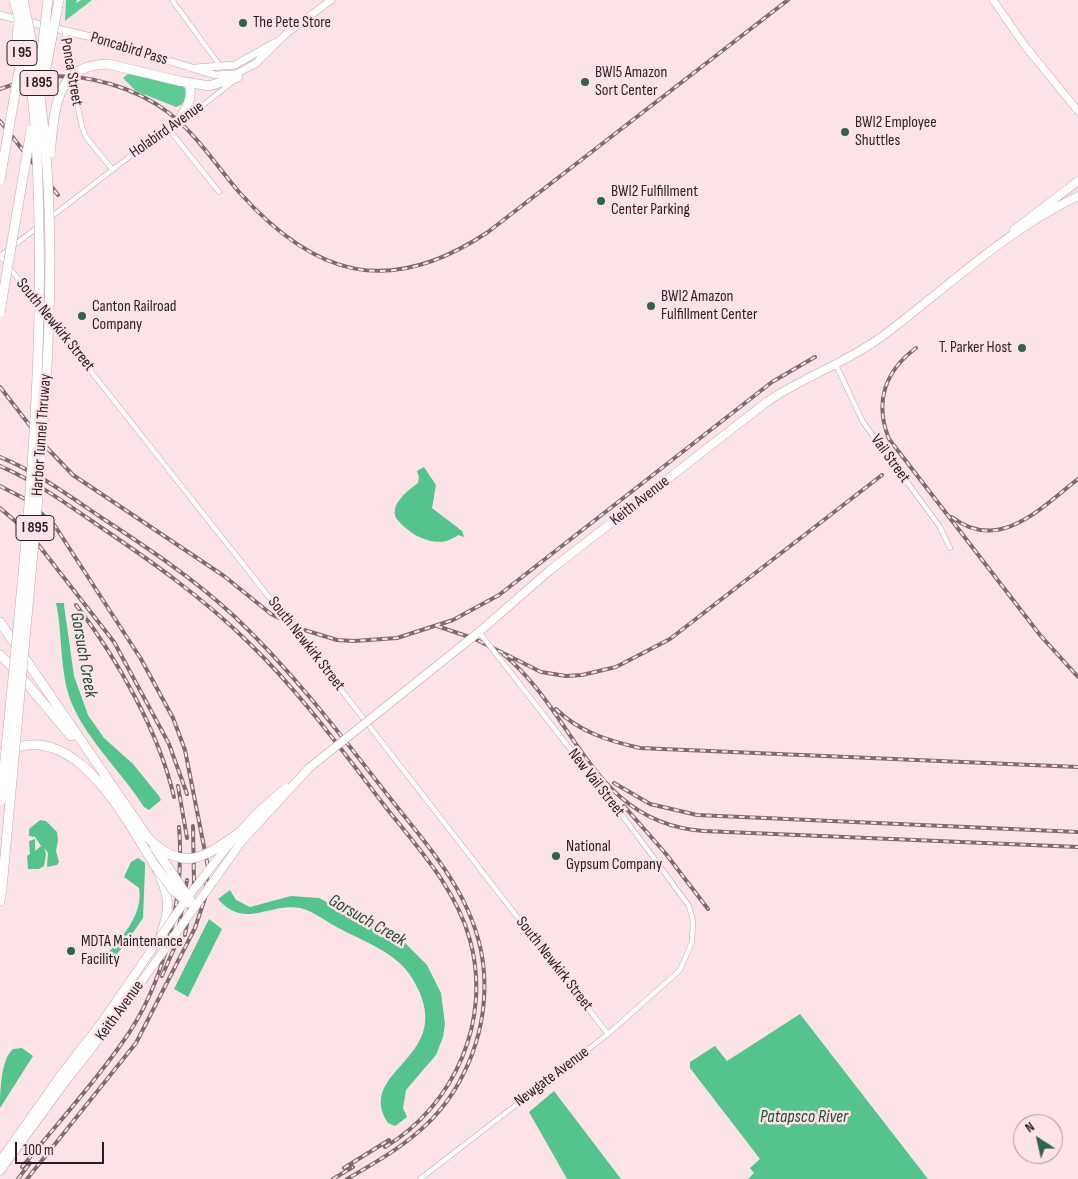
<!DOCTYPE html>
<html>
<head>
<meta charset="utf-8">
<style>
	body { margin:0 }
	#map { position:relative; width:1078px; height:1179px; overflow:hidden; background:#fce3e7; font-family:"Sofia Sans Condensed",sans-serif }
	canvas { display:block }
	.north { position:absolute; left:1013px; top:1114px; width:50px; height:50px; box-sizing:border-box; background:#fce3e7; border:1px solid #a89497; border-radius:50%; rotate:325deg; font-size:14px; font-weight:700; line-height:20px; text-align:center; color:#291e1f }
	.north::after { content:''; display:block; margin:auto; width:18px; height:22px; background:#31654a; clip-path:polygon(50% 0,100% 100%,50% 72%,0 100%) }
	.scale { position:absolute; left:15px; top:1142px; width:89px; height:22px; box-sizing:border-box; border:2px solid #291e1f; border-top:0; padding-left:6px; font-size:15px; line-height:18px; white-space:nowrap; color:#291e1f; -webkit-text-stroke:4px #fce3e7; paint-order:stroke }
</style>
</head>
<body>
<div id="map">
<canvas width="1078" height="1179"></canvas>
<div class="north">N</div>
<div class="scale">100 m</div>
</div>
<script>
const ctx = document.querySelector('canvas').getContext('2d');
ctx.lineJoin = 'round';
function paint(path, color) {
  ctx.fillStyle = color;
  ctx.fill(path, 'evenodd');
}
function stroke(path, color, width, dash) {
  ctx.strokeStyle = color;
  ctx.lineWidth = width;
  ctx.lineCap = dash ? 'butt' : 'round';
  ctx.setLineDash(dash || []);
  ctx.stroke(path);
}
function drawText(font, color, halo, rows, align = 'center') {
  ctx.font = font + ' "Sofia Sans Condensed",sans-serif';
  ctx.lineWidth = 5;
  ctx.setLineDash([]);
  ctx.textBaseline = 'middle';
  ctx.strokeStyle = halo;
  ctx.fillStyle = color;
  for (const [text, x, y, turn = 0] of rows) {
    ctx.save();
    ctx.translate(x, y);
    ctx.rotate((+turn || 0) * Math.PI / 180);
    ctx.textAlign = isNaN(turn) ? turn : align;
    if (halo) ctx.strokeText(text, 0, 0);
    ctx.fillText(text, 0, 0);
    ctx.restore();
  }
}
const forest = new Path2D(`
	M66 0H77L76 3 81 0H92L65 21Z
	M128 74 177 83 186 89 188 97 181 105 176 107 136 91 123 78Z`);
const water = new Path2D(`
	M424 467 436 485 432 508 462 531 464 537 458 535C438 551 410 536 396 518 390 504 408 490 418 483L419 477 417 471Z
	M56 603H64V605L74 676 88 715 104 738 133 764 159 796 161 800 149 810 144 807C122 772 89 743 72 704 59 673 63 635 56 603Z
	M40 820 46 821 57 832 58 840 56 851 59 862 57 865 47 867 48 853 44 848 46 854 44 866 39 869H28L27 856 30 854 29 841 35 839V851L41 846 35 837 29 836V829Z
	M138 858 145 863V868L143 918 123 947 106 966 101 961C118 941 144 917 139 888L124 877 131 862Z
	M230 890 236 900 250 907 291 896 319 898 404 942 427 965 441 993 445 1024 443 1037 436 1055 406 1090 403 1108 407 1117 395 1126 388 1123C353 1068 462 1059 412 978 396 951 359 940 333 925 323 919 312 911 300 908 269 902 245 930 218 899Z
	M209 919 222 929 188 997 174 989Z
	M800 1014 928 1179H748L754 1173 750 1168 760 1159 690 1068V1062L715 1046 727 1061Z
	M22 1048 33 1056 0 1108C0 1092 1 1059 13 1049Z
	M554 1091 621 1179H567L529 1112Z`);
const minor = new Path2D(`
	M172 0 221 67
	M65 30 66 49 82 127 86 137 112 169
	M186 114 203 105 235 80
	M167 127 219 192
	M0 256 291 625 608 1034
	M0 256 180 118
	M836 365 863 422 940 527 950 548
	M420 1179 608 1034 680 970 692 942 693 921 689 906 628 823`);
const secondary = new Path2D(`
	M993 0 1025 46 1078 111
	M0 15 91 37 215 75 236 74 258 62
	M255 64 286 34 331 0
	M196 68 235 65 274 43`);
const primary = new Path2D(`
	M1014 230 1078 181
	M479 632 549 571 768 401C804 377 845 363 880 338 945 290 1004 231 1078 196
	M0 1161 60 1076
	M0 1171 66 1081`);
const motorway = new Path2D(`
	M179 81 209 86 238 77
	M180 118C187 108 193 97 189 84
	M0 622 148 838
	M0 655 18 673 71 736
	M0 754C63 719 109 791 137 836 149 856 163 875 167 898 169 911 165 922 161 935
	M0 901 2 888`);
const rail = new Path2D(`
	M0 89C14 84 29 79 44 77 86 73 135 87 169 113 197 135 216 165 239 192 315 277 389 298 488 232L788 0
	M0 121 58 195
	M916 348C885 371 874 402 889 439L1040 635 1078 677
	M0 387 48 449 73 475 224 576 271 614 301 629 337 640 354 641 397 638 453 620 499 595 772 382 815 357
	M0 457C37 472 69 496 102 518 148 548 194 579 234 616 291 670 338 731 386 793 429 848 479 900 484 973 488 1033 463 1095 417 1133 396 1151 371 1165 347 1179
	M0 466C35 481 67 504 99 526 151 561 202 597 248 642 299 691 341 749 384 805 417 847 456 888 470 940 492 1020 455 1105 385 1147
	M0 486 27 500 55 526 141 659 173 718 185 750 208 867 205 898 195 928 136 1043 27 1179
	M0 508 30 534 114 642 169 744 187 794
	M952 517C999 554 1042 507 1078 479
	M76 605C117 658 159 732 174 797
	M437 626 475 639 541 672 566 676 582 675 616 667 670 639 882 475
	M503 654C577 714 591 823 704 831L1078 847
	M556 709C579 732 609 741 640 748L1078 767
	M614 783 650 804 697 815 1078 832
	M178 786 187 838
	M624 806 666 854 708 909
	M185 935 194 883 193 826
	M162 976 176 944 187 880
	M22 1167C55 1126 92 1086 122 1043 165 984 185 898 179 827
	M344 1168 389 1140
	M18 1179 30 1163
	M333 1179 353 1167`);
const minorBridge = new Path2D(`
	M479 632 628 823`);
const primaryBridge = new Path2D(`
	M188 897C218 859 247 817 286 788
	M60 1076 102 1022 185 901
	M66 1081 119 1013 242 841 309 768 479 632`);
const motorwayBridge = new Path2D(`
	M16 57 18 25
	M40 67 48 0
	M42 89 59 0
	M50 153C55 112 53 65 108 64L179 81
	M0 180 23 47
	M0 312 31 130
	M1 800C19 610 43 419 39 228 38 152 35 74 14 0
	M148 838C184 873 203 858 239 833
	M155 848 194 906
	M156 867 173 890 189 903
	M2 888C13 762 26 635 37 509 51 340 62 167 23 0`);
const markers = [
	[243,23,5,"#31654a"],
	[585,82,5,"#31654a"],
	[845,132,5,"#31654a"],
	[601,201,5,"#31654a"],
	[651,306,5,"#31654a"],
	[82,316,5,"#31654a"],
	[1022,348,5,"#31654a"],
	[556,856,5,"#31654a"],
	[71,951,5,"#31654a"]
];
const shields = [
	[22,53,30],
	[39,83,38],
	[35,528,38]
];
const shieldNames = [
	["I 95",22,53],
	["I 895",39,83],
	["I 895",35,528]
];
const poiNames = [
	["The Pete Store",253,23],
	["BWI5 Amazon",595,73],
	["Sort Center",595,91],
	["BWI2 Employee",855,123],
	["Shuttles",855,141],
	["BWI2 Fulfillment",611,192],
	["Center Parking",611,210],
	["BWI2 Amazon",661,297],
	["Fulfillment Center",661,315],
	["Canton Railroad",92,307],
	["Company",92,325],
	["T. Parker Host",1012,348,"right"],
	["National",566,847],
	["Gypsum Company",566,865],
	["MDTA Maintenance",81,942],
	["Facility",81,960]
];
const streetNames = [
	["Poncabird Pass",129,49,17],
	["Ponca Street",71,72,80],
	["Holabird Avenue",167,130,-35],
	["South Newkirk Street",55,325,51],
	["Harbor Tunnel Thruway",42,435,-86],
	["Vail Street",890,459,54],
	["Keith Avenue",640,501,-38],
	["South Newkirk Street",306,644,52],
	["New Vail Street",596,783,52],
	["South Newkirk Street",554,964,52],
	["Keith Avenue",120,1011,-54],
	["Newgate Avenue",552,1077,-37]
];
const waterNames = [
	["Gorsuch Creek",83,655,80],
	["Gorsuch Creek",367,921,30],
	["Patapsco River",804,1117]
];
paint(forest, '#5ecb95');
paint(water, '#55c38d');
stroke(minor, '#c2a5a9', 5.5);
stroke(secondary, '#c2a5a9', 8);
stroke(primary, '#c2a5a9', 9);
stroke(motorway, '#c2a5a9', 10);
stroke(minor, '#fff', 4.5);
stroke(secondary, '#fff', 7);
stroke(primary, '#fff', 8);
stroke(motorway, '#fff', 9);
stroke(rail, '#7d6c6e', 4);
stroke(rail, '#fce3e7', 2, [5.5]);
stroke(minorBridge, '#c2a5a9', 5.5, []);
stroke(primaryBridge, '#c2a5a9', 9, []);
stroke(motorwayBridge, '#c2a5a9', 10, []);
stroke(minorBridge, '#fff', 4.5);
stroke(primaryBridge, '#fff', 8);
stroke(motorwayBridge, '#fff', 9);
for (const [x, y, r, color] of markers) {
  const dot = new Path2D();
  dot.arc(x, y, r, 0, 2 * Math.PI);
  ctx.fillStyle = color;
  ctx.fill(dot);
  stroke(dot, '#fce3e7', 2);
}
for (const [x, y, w] of shields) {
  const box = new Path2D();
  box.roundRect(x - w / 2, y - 12.5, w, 25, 4);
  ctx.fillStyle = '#fce3e7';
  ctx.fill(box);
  stroke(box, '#291e1f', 1);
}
drawText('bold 15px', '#291e1f', null, shieldNames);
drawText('16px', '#291e1f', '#fce3e7', poiNames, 'left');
drawText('16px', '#291e1f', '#fce3e7', streetNames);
drawText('italic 18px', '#1f4c35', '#fce3e7', waterNames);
</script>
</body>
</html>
